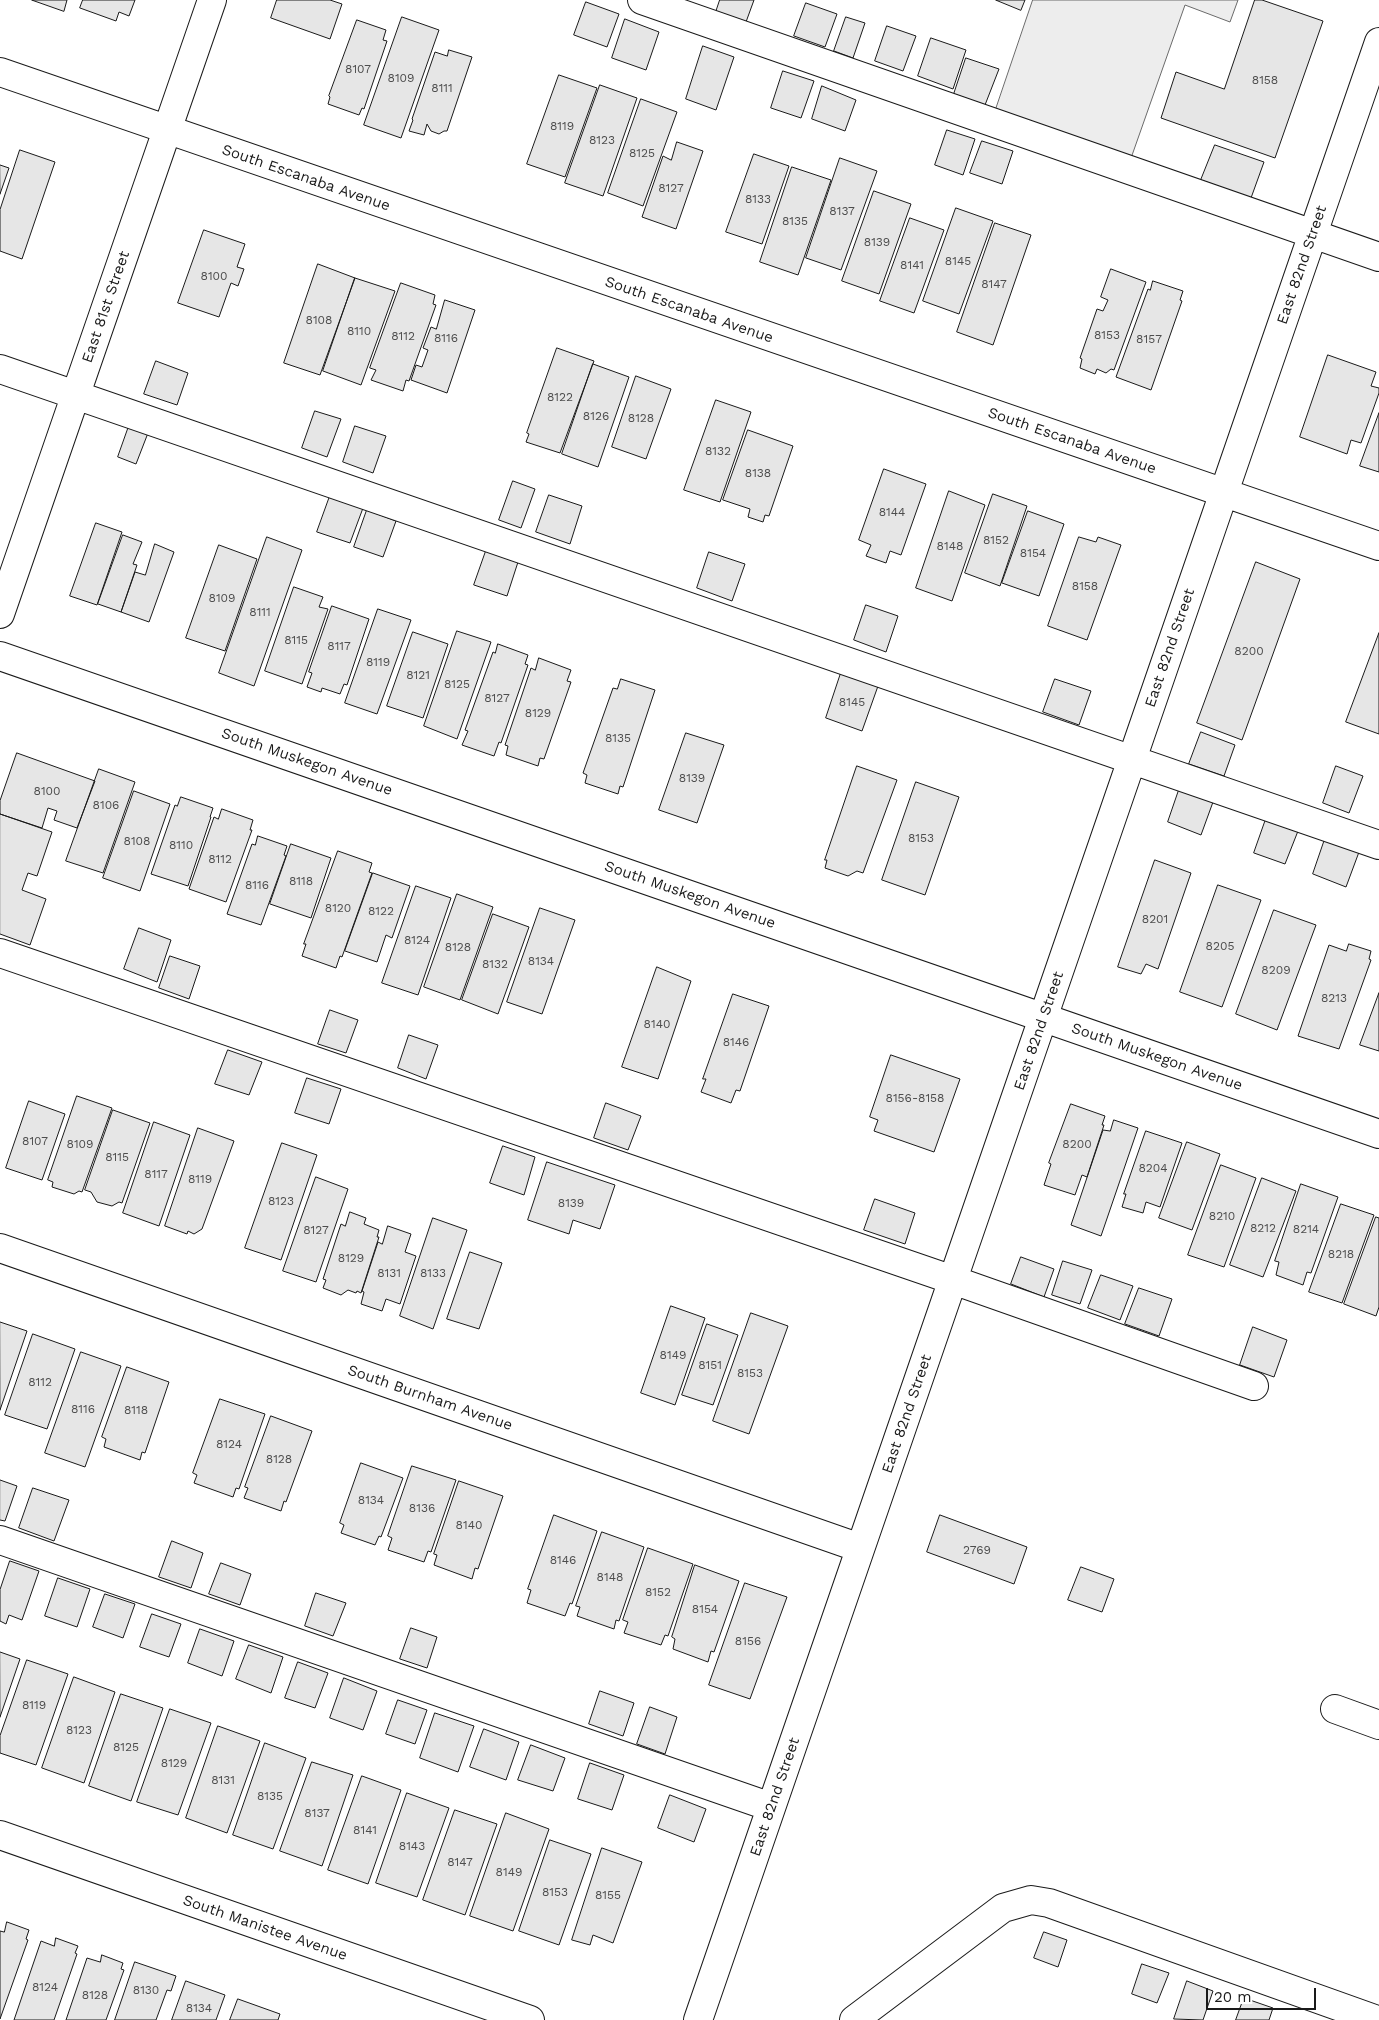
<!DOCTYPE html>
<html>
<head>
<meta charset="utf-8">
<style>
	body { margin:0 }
	#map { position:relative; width:1379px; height:2020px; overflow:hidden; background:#fff; font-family:"Work Sans",sans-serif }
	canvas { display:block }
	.scale { position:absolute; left:1206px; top:1988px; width:110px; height:22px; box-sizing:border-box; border:2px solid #1a1a1a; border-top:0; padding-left:6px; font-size:15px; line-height:18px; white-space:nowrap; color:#1a1a1a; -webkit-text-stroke:4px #fff; paint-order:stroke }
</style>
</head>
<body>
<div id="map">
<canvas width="1379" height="2020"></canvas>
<div class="scale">20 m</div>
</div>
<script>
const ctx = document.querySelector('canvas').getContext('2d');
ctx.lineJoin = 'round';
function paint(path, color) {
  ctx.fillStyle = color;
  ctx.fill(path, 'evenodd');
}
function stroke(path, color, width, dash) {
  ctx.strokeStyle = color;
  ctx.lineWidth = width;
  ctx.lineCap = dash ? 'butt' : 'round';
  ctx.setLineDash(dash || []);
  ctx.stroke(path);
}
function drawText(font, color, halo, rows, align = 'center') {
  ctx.font = font + ' "Work Sans",sans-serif';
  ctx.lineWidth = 4;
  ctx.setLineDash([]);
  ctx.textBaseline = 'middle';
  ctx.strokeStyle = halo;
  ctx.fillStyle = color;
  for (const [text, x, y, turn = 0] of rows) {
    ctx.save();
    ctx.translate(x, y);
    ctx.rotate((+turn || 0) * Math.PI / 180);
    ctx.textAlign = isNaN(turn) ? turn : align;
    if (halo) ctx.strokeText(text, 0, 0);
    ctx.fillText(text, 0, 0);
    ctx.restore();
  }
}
const parking = new Path2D(`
	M1033 0H1238L1230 22 1185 5 1130 161 995 112Z`);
const building = new Path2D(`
	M32 0H67L64 11Z
	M83 0H135L129 16 119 12 116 21 80 8Z
	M277 0H330L342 4 330 39 271 18Z
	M720 0H754L746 22 716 12Z
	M996 0H1025L1021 10Z
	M1255 0H1262L1323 21 1275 158 1161 118 1176 72 1224 89Z
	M586 2 619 14 607 47 574 35Z
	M806 3 837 14 825 47 794 36Z
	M402 17 439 30 401 138 364 125Z
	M846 17 865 23 853 58 834 51Z
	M625 19 659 32 646 70 612 58Z
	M357 20 386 30 383 40 387 41 364 109 362 108 359 115 328 104 330 97 329 96Z
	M887 26 916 36 903 71 875 61Z
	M931 38 966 50 953 89 918 76Z
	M703 46 734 57 716 110 686 99Z
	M449 50 472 57 447 131H444L439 134 431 131 427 124 424 135 409 131 413 120 412 119 435 52 447 56Z
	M966 58 999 69 985 105 954 94Z
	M783 71 814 81 801 118 771 108Z
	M559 75 597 88 565 177 527 164Z
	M600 85 637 98 603 196 565 183Z
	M822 86 856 100 845 131 812 119Z
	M641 99 677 112 643 206 608 193Z
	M947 130 975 139 963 175 935 165Z
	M982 141 1013 151 1002 184 970 173Z
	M677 142 703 151 676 229 642 217 663 156 671 160Z
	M1215 145 1264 162 1251 198 1201 180Z
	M20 150 55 162 22 259 0 251V210Z
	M754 154 789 166 762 244 726 232Z
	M840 158 877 171 841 270 806 258Z
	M0 165 9 168 0 194Z
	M792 167 831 180 798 275 760 262Z
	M874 191 911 204 879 294 842 281Z
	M956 208 993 221 959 314 923 301Z
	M910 218 944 230 914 313 880 301Z
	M995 223 1031 235 993 345 957 332Z
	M204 230 245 244 237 267 244 269 238 286 231 283 219 317 178 303Z
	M318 264 355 278 320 375 284 363Z
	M1111 269 1146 282 1114 370 1111 369 1106 373 1097 369 1095 374 1080 368 1082 359 1080 358 1097 309 1103 311 1108 300 1101 297Z
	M355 278 395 291 361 385 323 371Z
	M1153 281 1183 291 1180 300 1182 301 1151 390 1116 377 1148 289 1150 290Z
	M401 283 435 295 433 304 436 305 409 381 406 380 403 391 371 380 376 370 370 368Z
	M445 300 475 310 447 393 411 380 416 365 422 367 428 350 423 348 431 327 436 329Z
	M557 348 594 361 560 453 526 442 529 434 527 433Z
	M1328 355 1376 372 1371 386 1379 388V393L1361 443 1351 440 1347 454 1300 437Z
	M156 361 188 373 177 405 144 394Z
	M593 364 629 377 598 467 562 454Z
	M636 376 671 389 646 459 612 447Z
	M716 400 751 412 720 502 684 490Z
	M315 411 341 419 327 457 302 448Z
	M1379 413V472L1360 466Z
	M129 426 148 433 136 464 118 457Z
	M355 426 386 436 373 473 343 462Z
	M748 430 793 446 769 516 765 515 763 522 748 517 750 509 723 500Z
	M884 469 926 484 901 555 890 551 886 563 866 556 871 545 859 540Z
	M513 481 535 489 521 528 499 520Z
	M949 491 985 505 952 601 916 588Z
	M993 494 1027 506 1000 586 965 573Z
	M549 495 582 506 570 544 536 532Z
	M330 496 363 508 350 543 317 532Z
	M367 510 396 521 383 557 354 547Z
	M1028 511 1064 524 1039 596 1002 583Z
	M96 523 122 532 97 605 70 596Z
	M123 535 142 542 133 564 137 565 121 612 98 604Z
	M267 537 302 550 254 686 219 673Z
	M1079 537 1096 542 1098 537 1121 545 1087 640 1048 626Z
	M155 544 174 552 149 622 121 612 135 572 145 575Z
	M219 545 257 559 225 651 186 638Z
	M486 551 518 562 507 596 474 585Z
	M709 552 745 564 732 601 697 588Z
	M1256 562 1300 579 1242 740 1197 723Z
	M294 587 323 597 319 607 328 609 302 684 265 671Z
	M866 605 898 616 886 652 854 640Z
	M332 606 369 619 347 685 344 684 340 694 322 688 321 692 307 687 312 673 309 672Z
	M378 609 411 620 377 714 345 703Z
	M457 631 491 642 457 739 424 726Z
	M413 632 448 644 423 718 387 706Z
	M1379 633V734L1346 722Z
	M498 644 528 655 525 664 528 665 501 743 499 742 494 756 462 745 468 731 465 730 493 652 495 653Z
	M539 658 571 670 567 681 571 682 544 759 540 758 538 766 506 755 508 746 505 745 531 668 535 670Z
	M841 673 878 686 862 731 826 718Z
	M621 679 655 690 623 787 620 786 618 794 585 783 587 775 583 773 613 688 617 689Z
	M1055 679 1091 691 1079 725 1043 712Z
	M1201 732 1235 745 1224 776 1189 764Z
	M686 733 724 745 697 823 659 810Z
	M17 753 95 781 77 828 54 820 57 811 48 808 42 828 0 814V801Z
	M857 766 897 780 863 873 857 871 848 876 825 868 827 860H825Z
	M1336 766 1363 776 1349 813 1323 803Z
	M99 769 135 782 103 873 66 861Z
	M916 782 959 797 925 895 882 880Z
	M1179 790 1213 802 1201 835 1168 822Z
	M134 791 170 804 140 891 103 878Z
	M181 797 213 808 210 817H211L188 886 151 874 175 805 177 806Z
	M222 809 253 820 250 830H252L226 902 189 889 214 817 218 819Z
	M0 814 52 832 37 876 28 873 22 890 46 899 30 945 0 934Z
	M1266 819 1298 831 1285 864 1254 853Z
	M258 836 287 846 284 855 286 856 261 925 227 914 252 844 255 845Z
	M1325 839 1359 852 1346 887 1313 874Z
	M291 844 331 858 311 918 270 904Z
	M338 851 372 863 369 872 372 873 342 957 340 956 336 968 302 956 306 944H304Z
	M1155 860 1191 873 1158 969 1146 964 1141 974 1118 967Z
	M373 873 410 886 392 938 386 935 377 962 345 951Z
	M1218 885 1261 900 1222 1007 1180 992Z
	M416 886 451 898 418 995 382 983Z
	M457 894 493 907 460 1000 424 987Z
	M540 908 575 920 542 1014 507 1002Z
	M1274 910 1316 925 1277 1030 1236 1014Z
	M493 914 529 927 498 1014 462 1000Z
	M139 928 171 940 157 982 124 969Z
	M1349 944 1371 951 1369 959 1371 960 1339 1049 1298 1036 1329 945 1346 951Z
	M170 956 200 966 189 999 159 988Z
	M657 967 691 981 658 1079 622 1067Z
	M1379 993V1051L1360 1045Z
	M733 994 769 1006 740 1091 736 1090 731 1103 701 1092 706 1079H703Z
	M330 1010 358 1020 346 1053 318 1044Z
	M409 1035 438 1045 426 1079 398 1068Z
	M228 1050 262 1062 249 1095 215 1084Z
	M891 1055 960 1079 934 1152 874 1131 878 1120 870 1117Z
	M307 1078 341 1089 329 1124 295 1113Z
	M77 1096 112 1108 82 1192 79 1191 74 1194 52 1187 53 1182 48 1180Z
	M29 1101 65 1114 42 1180 6 1168Z
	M606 1103 641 1116 628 1150 594 1138Z
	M1071 1104 1105 1116 1102 1125H1104L1087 1177 1082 1175 1075 1195 1044 1185 1051 1164 1049 1163Z
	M113 1110 150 1123 122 1203 119 1202 112 1206 97 1202 91 1192 85 1190Z
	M1114 1120 1138 1128 1101 1236 1071 1225 1103 1130 1110 1131Z
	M154 1122 190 1135 159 1226 123 1213Z
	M198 1128 234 1141 202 1229 194 1234 188 1231 187 1234 165 1226Z
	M1146 1131 1182 1143 1160 1207 1146 1202 1143 1213 1122 1207 1126 1194H1124Z
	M1187 1142 1220 1154 1192 1230 1159 1218Z
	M282 1143 317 1155 281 1260 245 1248Z
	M503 1146 535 1157 524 1195 490 1183Z
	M547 1162 615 1185 600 1229 573 1220 569 1234 528 1220Z
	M1221 1165 1256 1178 1224 1267 1188 1255Z
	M316 1177 348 1189 316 1282 283 1271Z
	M1262 1178 1296 1191 1263 1277 1230 1265Z
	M1301 1184 1338 1197 1311 1273 1307 1272 1303 1285 1276 1275 1279 1262 1275 1261Z
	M875 1199 915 1213 905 1244 864 1230Z
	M1341 1204 1374 1215 1342 1303 1309 1292Z
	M350 1212 366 1218 364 1224 379 1230 377 1237H379L361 1293 357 1291 356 1293 348 1290 341 1295 323 1288 326 1280 323 1279 341 1224 345 1226Z
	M1376 1217 1379 1218V1307L1376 1316 1344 1304Z
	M433 1218 467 1230 433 1329 400 1316Z
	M388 1226 411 1234 405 1252 416 1256 400 1304 386 1299 382 1311 361 1304 364 1292 362 1291 378 1242 382 1244Z
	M470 1252 502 1263 479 1329 447 1319Z
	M1021 1257 1054 1269 1044 1297 1011 1284Z
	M1063 1261 1092 1270 1080 1304 1052 1295Z
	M1101 1275 1133 1286 1120 1320 1088 1308Z
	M1139 1288 1172 1299 1159 1336 1125 1324Z
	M671 1306 705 1318 675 1405 641 1393Z
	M751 1313 788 1326 749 1434 713 1421Z
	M0 1322 27 1331 0 1410Z
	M707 1324 738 1335 713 1405 682 1395Z
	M1253 1327 1287 1340 1274 1377 1240 1365Z
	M33 1334 75 1349 47 1429 5 1415Z
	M81 1352 121 1366 85 1467 45 1453Z
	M127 1367 169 1382 145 1453 142 1452 140 1460 104 1447 106 1439 102 1437Z
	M220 1399 265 1414 239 1489 236 1488 233 1497 194 1483 197 1475 193 1473Z
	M271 1416 312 1431 286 1502 284 1501 281 1511 244 1498 248 1488 245 1487Z
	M361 1463 403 1478 381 1537 379 1536 375 1545 341 1533 344 1525 340 1523Z
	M412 1466 456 1480 431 1552 428 1551 424 1562 388 1550 392 1538 388 1536Z
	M0 1480 17 1486 5 1521 0 1520Z
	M459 1481 503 1496 478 1569 475 1568 472 1579 434 1565 437 1555 434 1554Z
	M33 1488 69 1500 54 1541 19 1528Z
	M554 1515 597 1531 572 1604 570 1603 565 1616 527 1603 531 1590 528 1589Z
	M940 1515 1027 1547 1014 1584 927 1552Z
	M602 1532 644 1547 619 1621 616 1620 614 1629 577 1616 580 1607 576 1606Z
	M172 1541 203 1553 191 1588 159 1577Z
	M648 1548 693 1564 668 1636 665 1635 661 1645 624 1633 628 1622 623 1620Z
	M10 1561 39 1571 22 1620 9 1615 6 1624 0 1621V1590Z
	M221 1563 251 1574 240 1605 209 1594Z
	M695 1565 739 1581 714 1652 711 1651 708 1662 673 1649 675 1639 672 1637Z
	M1081 1567 1114 1579 1102 1612 1068 1600Z
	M58 1578 90 1589 77 1627 45 1616Z
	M745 1583 787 1597 750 1699 709 1685Z
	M316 1593 346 1603 333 1636 305 1626Z
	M105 1594 135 1604 123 1638 93 1627Z
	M152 1614 181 1624 169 1657 140 1647Z
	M411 1628 437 1637 427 1668 400 1659Z
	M200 1629 234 1641 222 1676 188 1663Z
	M249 1645 283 1657 271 1693 236 1679Z
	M0 1652 20 1659 0 1717Z
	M27 1660 68 1674 36 1765 0 1753V1736Z
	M298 1662 328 1673 315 1708 285 1698Z
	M74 1677 115 1692 84 1783 42 1768Z
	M344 1678 377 1691 363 1730 330 1718Z
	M600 1691 634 1703 623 1736 589 1724Z
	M121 1694 163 1708 131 1801 89 1786Z
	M398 1700 427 1710 415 1744 386 1734Z
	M650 1707 677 1717 665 1754 637 1744Z
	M170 1709 211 1723 178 1815 137 1802Z
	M435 1713 474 1726 458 1772 420 1758Z
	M218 1726 260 1741 227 1833 186 1818Z
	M484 1729 519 1742 506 1780 470 1767Z
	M265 1743 306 1758 273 1849 233 1835Z
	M531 1745 565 1758 553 1791 518 1780Z
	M312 1762 353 1775 322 1866 280 1851Z
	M590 1763 624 1775 612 1810 578 1799Z
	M362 1776 401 1790 368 1884 328 1870Z
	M407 1793 449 1808 417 1897 376 1883Z
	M670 1795 706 1809 694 1842 658 1828Z
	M455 1810 497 1824 465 1915 423 1900Z
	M506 1813 549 1829 513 1931 470 1916Z
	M550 1840 591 1854 559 1945 519 1931Z
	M602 1848 642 1862 613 1943 593 1935 590 1945 572 1940Z
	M7 1922 29 1930 26 1939 28 1940 0 2019V1931L4 1932Z
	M1044 1932 1067 1940 1058 1967 1034 1958Z
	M56 1938 78 1946 75 1953 77 1954 54 2020H14L41 1941 54 1946Z
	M102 1955 123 1963 121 1969 124 1970 106 2020H66L87 1958 100 1962Z
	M135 1962 176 1976 171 1991 167 1990 156 2020H115Z
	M1142 1964 1169 1973 1157 2003 1132 1994Z
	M186 1981 225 1995 216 2020H172Z
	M1187 1981 1213 1991 1203 2020 1174 2019Z
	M1244 1998 1273 2008 1269 2020H1236Z
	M238 1999 280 2014 278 2020H230Z`);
const minor = new Path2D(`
	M642 0 1379 257
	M0 72 1379 546
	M0 369 1379 845
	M0 614 212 0
	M0 656 1379 1134
	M0 953 953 1280 1254 1386
	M0 1248 860 1548
	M0 1540 771 1807
	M1335 1709 1379 1725
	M0 1835 530 2020
	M698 2020 1379 42
	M854 2020 1003 1908 1031 1900 1049 1903 1377 2020`);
const numberNames = [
	["8107",358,69],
	["8109",401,78],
	["8158",1265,80],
	["8111",442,88],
	["8119",562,126],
	["8123",602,140],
	["8125",642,153],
	["8127",671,188],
	["8133",758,199],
	["8137",842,211],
	["8135",795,221],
	["8139",877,242],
	["8145",958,261],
	["8141",912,265],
	["8100",214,276],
	["8147",994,284],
	["8108",319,320],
	["8110",359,331],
	["8153",1107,335],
	["8112",403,336],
	["8116",446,338],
	["8157",1149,339],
	["8122",560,397],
	["8126",596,416],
	["8128",641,418],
	["8132",718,451],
	["8138",758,473],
	["8144",892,512],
	["8152",996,540],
	["8148",950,546],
	["8154",1033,553],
	["8158",1085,586],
	["8109",222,598],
	["8111",260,612],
	["8115",296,640],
	["8117",339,646],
	["8200",1249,651],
	["8119",378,662],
	["8121",418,675],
	["8125",457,684],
	["8127",497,698],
	["8145",852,702],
	["8129",538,713],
	["8135",618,738],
	["8139",692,778],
	["8100",47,791],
	["8106",106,805],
	["8153",921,838],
	["8108",137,841],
	["8110",181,845],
	["8112",220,859],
	["8118",301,881],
	["8116",257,885],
	["8120",338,908],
	["8122",381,911],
	["8201",1155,919],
	["8124",417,940],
	["8205",1220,946],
	["8128",458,947],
	["8134",541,961],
	["8132",495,964],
	["8209",1276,970],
	["8213",1334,998],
	["8140",657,1024],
	["8146",736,1042],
	["8156-8158",915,1098],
	["8107",35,1141],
	["8109",80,1144],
	["8200",1077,1144],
	["8115",117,1157],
	["8204",1153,1168],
	["8117",156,1174],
	["8119",200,1179],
	["8123",281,1201],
	["8139",571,1203],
	["8210",1222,1216],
	["8212",1263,1228],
	["8214",1306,1229],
	["8127",316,1230],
	["8218",1341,1254],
	["8129",351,1258],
	["8131",389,1273],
	["8133",433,1273],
	["8149",673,1355],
	["8151",710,1365],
	["8153",750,1373],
	["8112",40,1382],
	["8116",83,1409],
	["8118",136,1410],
	["8124",229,1444],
	["8128",279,1459],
	["8134",371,1500],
	["8136",422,1508],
	["8140",469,1525],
	["2769",977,1550],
	["8146",563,1560],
	["8148",610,1577],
	["8152",658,1592],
	["8154",705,1609],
	["8156",748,1641],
	["8119",34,1705],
	["8123",79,1730],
	["8125",126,1747],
	["8129",174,1763],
	["8131",223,1780],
	["8135",270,1796],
	["8137",317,1813],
	["8141",365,1830],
	["8143",412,1846],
	["8147",460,1862],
	["8149",509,1872],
	["8153",555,1892],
	["8155",608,1895],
	["8124",45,1987],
	["8130",146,1990],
	["8128",95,1995],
	["8134",199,2008]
];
const streetNames = [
	["South Escanaba Avenue",306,178,19],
	["East 82nd Street",1302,265,-71],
	["East 81st Street",106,307,-71],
	["South Escanaba Avenue",689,310,19],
	["South Escanaba Avenue",1072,441,19],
	["East 82nd Street",1170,648,-71],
	["South Muskegon Avenue",307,762,19],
	["South Muskegon Avenue",690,895,19],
	["East 82nd Street",1039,1031,-71],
	["South Muskegon Avenue",1157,1057,19],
	["South Burnham Avenue",430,1398,19],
	["East 82nd Street",907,1414,-71],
	["East 82nd Street",775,1797,-71],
	["South Manistee Avenue",265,1928,19]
];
paint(parking, '#ededed');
stroke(parking, '#6a6a6a', 1);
paint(building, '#e6e6e6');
stroke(building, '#1a1a1a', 1);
stroke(minor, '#1a1a1a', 30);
stroke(minor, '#fff', 28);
drawText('12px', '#4d4d4d', null, numberNames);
drawText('15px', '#1a1a1a', '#fff', streetNames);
</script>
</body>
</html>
